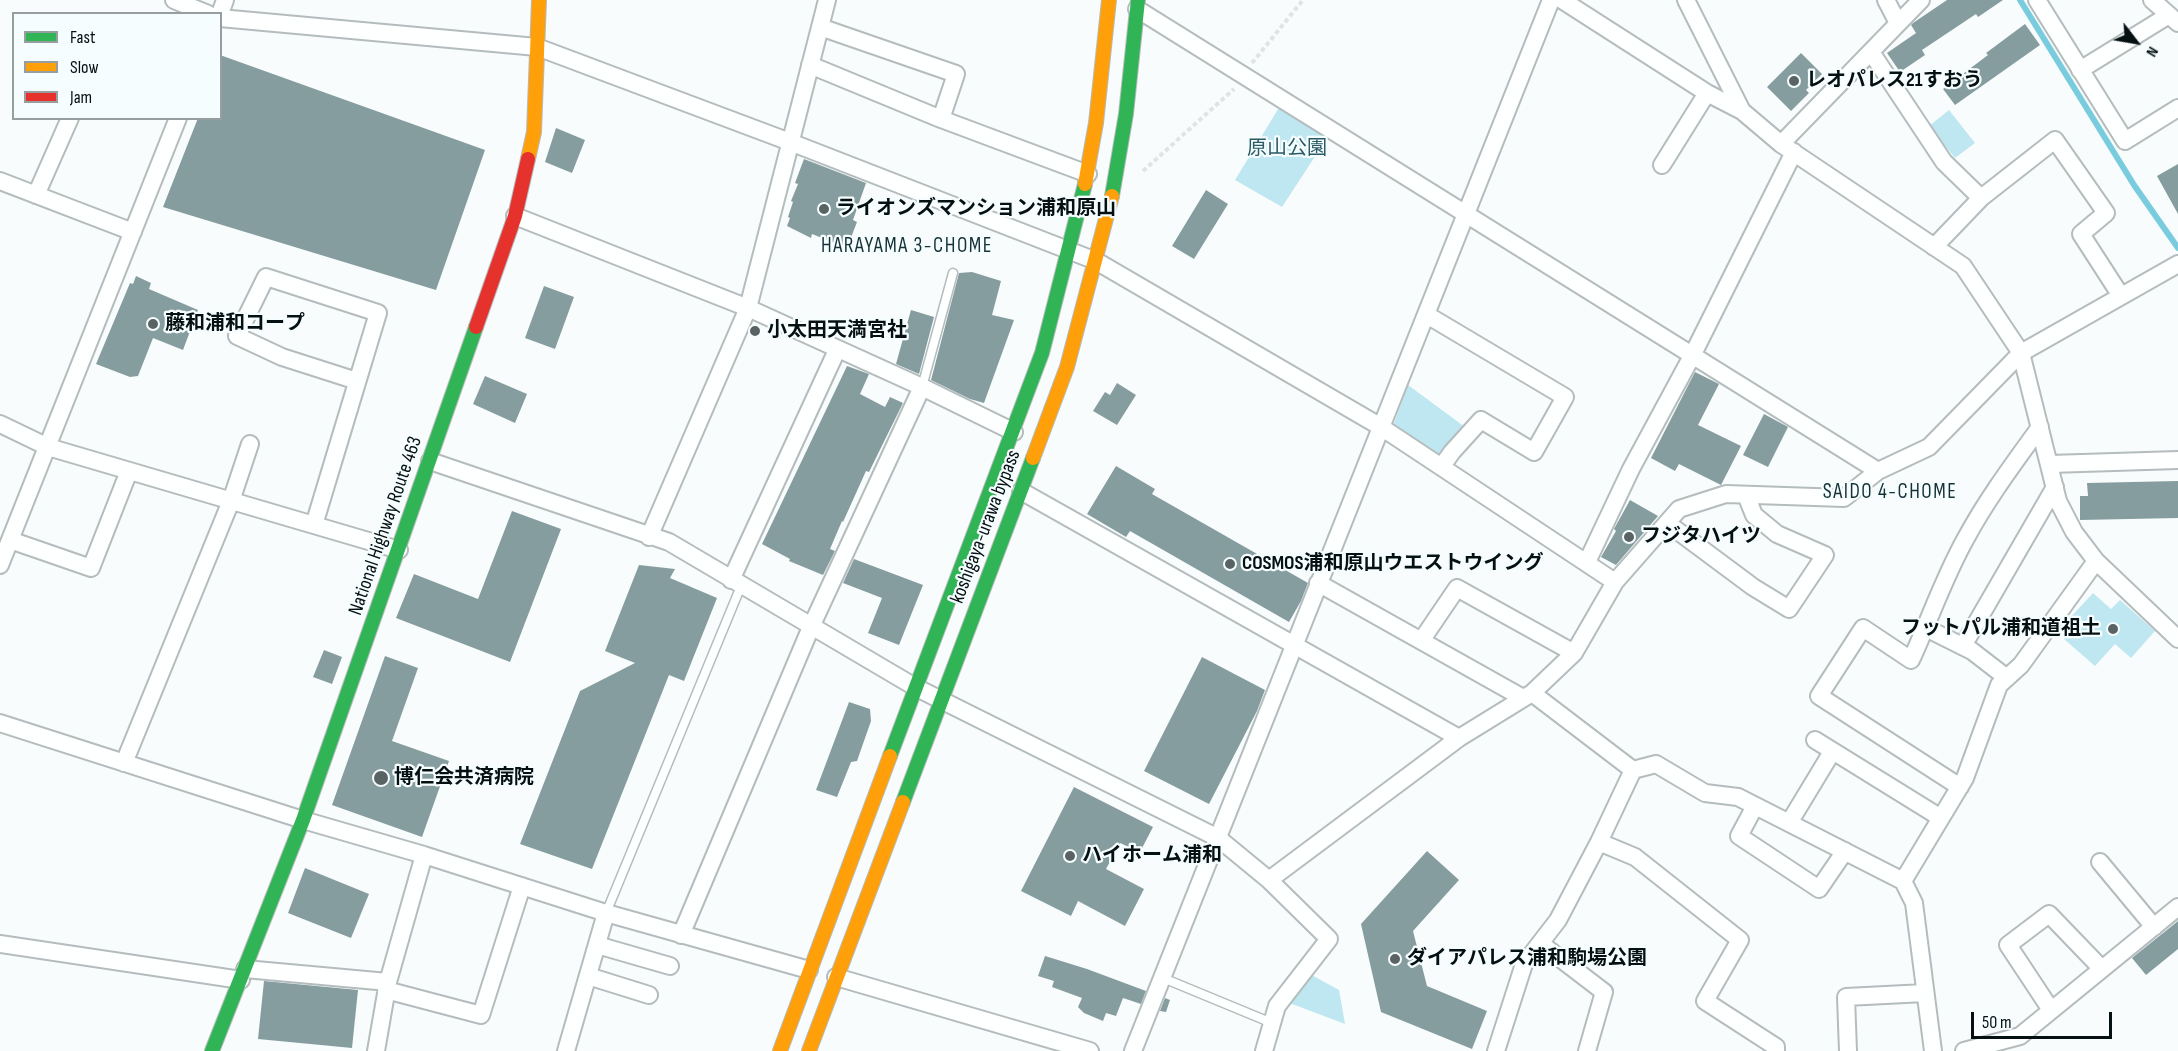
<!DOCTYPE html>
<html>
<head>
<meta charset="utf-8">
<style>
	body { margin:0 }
	#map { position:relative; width:2178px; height:1051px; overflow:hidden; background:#f8fcfc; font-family:"Sofia Sans Condensed",sans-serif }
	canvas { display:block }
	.legend { position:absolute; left:12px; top:12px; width:210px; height:108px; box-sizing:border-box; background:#f6fdfe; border:2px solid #969ea0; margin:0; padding:8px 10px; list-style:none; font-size:18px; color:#051012 }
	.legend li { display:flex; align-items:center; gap:12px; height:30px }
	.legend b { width:30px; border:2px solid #969ea0 }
	.north { position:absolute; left:2106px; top:12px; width:60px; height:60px; -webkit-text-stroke:4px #f6fdfe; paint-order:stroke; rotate:121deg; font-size:16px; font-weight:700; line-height:24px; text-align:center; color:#051012 }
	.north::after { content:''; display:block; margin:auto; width:21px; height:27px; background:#051012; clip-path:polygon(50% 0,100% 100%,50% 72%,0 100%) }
	.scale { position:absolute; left:1971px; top:1012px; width:141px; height:27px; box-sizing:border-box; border:3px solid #051012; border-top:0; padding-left:8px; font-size:18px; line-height:21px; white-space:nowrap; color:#051012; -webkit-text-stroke:4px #f6fdfe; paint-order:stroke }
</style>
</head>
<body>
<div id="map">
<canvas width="2178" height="1051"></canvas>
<ul class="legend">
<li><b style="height:8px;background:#30b455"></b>Fast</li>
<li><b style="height:8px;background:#ff9f0a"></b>Slow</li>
<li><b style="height:8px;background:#e5322d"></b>Jam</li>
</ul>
<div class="north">N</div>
<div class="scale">50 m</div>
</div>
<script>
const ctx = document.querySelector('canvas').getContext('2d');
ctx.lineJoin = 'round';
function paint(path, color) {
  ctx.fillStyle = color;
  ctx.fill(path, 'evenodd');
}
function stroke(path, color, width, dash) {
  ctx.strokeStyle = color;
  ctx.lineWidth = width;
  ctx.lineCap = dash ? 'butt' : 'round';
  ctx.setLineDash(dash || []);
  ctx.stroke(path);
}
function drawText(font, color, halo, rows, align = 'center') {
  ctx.font = font + ' "Sofia Sans Condensed","Noto Sans JP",sans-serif';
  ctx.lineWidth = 4.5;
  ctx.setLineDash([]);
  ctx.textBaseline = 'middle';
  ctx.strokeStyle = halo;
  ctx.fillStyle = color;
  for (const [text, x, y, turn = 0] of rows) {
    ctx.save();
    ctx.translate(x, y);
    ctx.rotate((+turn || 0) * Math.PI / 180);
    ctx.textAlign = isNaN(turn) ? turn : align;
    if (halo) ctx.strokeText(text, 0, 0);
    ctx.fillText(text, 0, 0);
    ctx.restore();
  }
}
const green = new Path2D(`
	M1280 106 1329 135 1282 207 1235 180Z
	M1949 110 1975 143 1955 158 1929 126Z
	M1408 385 1469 430 1443 460 1393 426Z
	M2093 593 2111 609 2120 600 2155 631 2131 658 2115 644 2095 666 2064 639 2074 628 2067 621Z
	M1308 973 1339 990 1345 1024 1287 1002Z`);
const stream = new Path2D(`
	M2020 0 2134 185 2178 248`);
const building = new Path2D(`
	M1947 0H2003L1978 17 1976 14 1922 50 1925 55 1900 72 1887 53 1916 33 1911 25 1913 23Z
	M2025 24 2040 45 1955 105 1943 89 1988 55 1986 53Z
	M1801 53 1822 74 1806 90 1809 93 1791 111 1767 87Z
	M220 55 485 150 436 290 163 207 198 118H220Z
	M556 128 585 140 572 173 545 162Z
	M804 159 866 183 853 220 857 222 847 248 812 234 811 238 787 226 790 218 788 217 793 202 791 201 798 184 795 183Z
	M2178 164V214L2157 176Z
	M1206 190 1228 204 1194 259 1172 246Z
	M972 272 1001 281 992 315 1014 320 984 403 970 399 931 380 959 273Z
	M136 276 151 283 149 289 198 310 183 350 153 338 138 376 130 377 96 364 130 283 133 284Z
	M544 286 574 297 555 349 525 338Z
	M911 310 934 317 919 374 896 364Z
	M847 366 869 374 860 394 885 407 890 397 903 403 869 472 866 471 843 522 842 521 830 549 835 551 823 575 789 561 790 559 762 544Z
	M1695 372 1719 384 1698 425 1741 446 1721 485 1679 464 1675 471 1651 458Z
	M485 376 527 394 515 423 473 404Z
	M1117 383 1136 395 1117 425 1093 411 1105 392 1110 395Z
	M1764 414 1788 427 1768 467 1743 455Z
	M1116 466 1155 489 1152 494 1308 583 1301 601 1289 622 1130 531 1126 537 1087 514Z
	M2178 481V518L2080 520V496H2088L2087 483Z
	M1630 500 1658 516 1616 565 1601 557 1616 531 1614 529Z
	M512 511 561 529 510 662 396 618 414 574 478 599Z
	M854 559 923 585 899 645 868 633 882 598 843 583Z
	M639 565 675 569 670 578 717 598 684 681 669 675 592 869 520 844 580 691 635 663 605 651Z
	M324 650 342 657 332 684 313 677Z
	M385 656 418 668 392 741 449 761 422 837 332 805Z
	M1202 657 1265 690 1257 711 1209 804 1144 771Z
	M849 702 870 709 871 721 857 761 851 762 837 797 816 790Z
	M1074 787 1153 827 1140 852 1120 843 1106 869 1144 889 1125 926 1078 901 1071 916 1021 891Z
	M1427 851 1459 880 1413 931 1427 986 1487 1011 1472 1049 1381 1012 1361 924Z
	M305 868 369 894 351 938 288 913Z
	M2178 921V949L2146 975 2132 958Z
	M1045 956 1087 969 1146 991 1141 1004 1123 998 1116 1016 1106 1013 1103 1021 1084 1013 1078 1007 1082 998 1052 987 1054 981 1038 976Z
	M264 981 358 990 352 1048 258 1039Z
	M1165 998 1170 1000 1166 1012 1160 1011Z`);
const path = new Path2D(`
	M1252 63 1303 0
	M1143 171 1234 89`);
const lane = new Path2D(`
	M922 387 953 273
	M606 913 741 586
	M1163 978 1272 1023`);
const street = new Path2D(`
	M174 0 208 14
	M1562 0 1707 93 1742 111 1781 144 1963 266 2021 353 2058 501 2074 532 2096 561 2021 665 1999 685 1965 778 1903 881
	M1686 0 1742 111
	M1886 0 1898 23
	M2037 0 2125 141 2178 108
	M2152 0 2178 23
	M1137 9 1878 471
	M220 14 225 0
	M220 18 537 47 790 142 1096 261 1381 427 1615 582
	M820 27 956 74 941 119
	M1871 52 1944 162 1981 198 1934 247
	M810 65 941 119 1088 174
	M2080 70 2169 15
	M1781 144 1921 0
	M1662 165 1707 93
	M0 181 133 232
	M36 195 70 118
	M1981 198 2055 140 2106 213 2081 234 2121 296
	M515 216 748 308 922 387 1014 432
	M1427 315 1565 397 1534 452 1481 420 1452 452 1442 466
	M0 424 48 447 399 550
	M430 461 669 542 915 687 1218 838 1269 880 1329 939 1277 1006 1264 1051
	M2050 464 2178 460
	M1021 491 1459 738
	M1667 523 1753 587 1789 609 1825 555 1777 534 1754 515 1746 495
	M314 525 378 313 266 277 237 336 282 357 357 381
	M649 537 748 308 827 0
	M10 540 91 568 129 471
	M2096 561 2178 639
	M1587 562 1631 469 1692 356 1794 152
	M0 565 178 118
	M731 580 837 350
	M1318 583 1523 698
	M1926 628 1972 651 2007 678
	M1421 641 1457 588 1574 653
	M1963 646 2055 487
	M0 723 303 820 424 855 606 913 809 970
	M1815 740 1941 818
	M124 763 231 501 250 444
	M1633 770 1656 764 1705 793 1738 797 1903 881 1914 903 1933 1051
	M1960 787 1819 696 1863 628 1911 660C1930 619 1944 577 1966 538 1987 499 2014 463 2040 427
	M1755 806 1739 836 1819 889 1845 851
	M1789 823 1832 752
	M1599 842 1635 857 1740 940 1705 1001 1776 1047V1051
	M2100 862 2154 927
	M1269 880 1459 738 1532 693 1574 653 1615 582 1679 509 1726 494 1844 498 1878 471 1929 447 2021 353 2178 264
	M681 935 811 627 922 387
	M1540 943 1604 992 1587 1051
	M0 944 241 980
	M597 945 670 966
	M245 969 388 982
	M588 976 649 995
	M836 977 1090 1051
	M386 990 481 1015 522 886
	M2051 1010 2008 945 2049 914 2102 969
	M376 1051 388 982 424 855
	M566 1051 606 913
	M1133 1051 1551 0
	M1496 1051 1524 964 1558 920 1599 842 1633 770 1532 693
	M1848 1051 1846 997 1925 993
	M1964 1051 2020 1036 2178 907`);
const fast = new Path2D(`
	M1112 196 1126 114 1138 0
	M890 756 1042 353 1085 184
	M903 802 1033 458
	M212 1051 303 820 476 327`);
const slow = new Path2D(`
	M528 159 534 132 539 0
	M1085 184 1096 123 1109 0
	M1033 458 1067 367 1112 196
	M780 1051 890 756
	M809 1051 903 802`);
const jam = new Path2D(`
	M476 327 515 216 528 159`);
const markers = [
	[1794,81,6,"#5a6364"],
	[824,209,6,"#5a6364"],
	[153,324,6,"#5a6364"],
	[755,331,6,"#5a6364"],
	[1629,537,6,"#5a6364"],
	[1230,564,6,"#5a6364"],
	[2113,629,6,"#5a6364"],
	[381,778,8,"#5a6364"],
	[1070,856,6,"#5a6364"],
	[1395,959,6,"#5a6364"]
];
const poiNames = [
	["レオパレス21すおう",1806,81],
	["ライオンズマンション浦和原山",836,209],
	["藤和浦和コープ",165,324],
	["小太田天満宮社",767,331],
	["フジタハイツ",1641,537],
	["COSMOS浦和原山ウエストウイング",1242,564],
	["フットパル浦和道祖土",2101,629,"right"],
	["博仁会共済病院",394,778],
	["ハイホーム浦和",1082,856],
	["ダイアパレス浦和駒場公園",1407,959]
];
const parkNames = [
	["原山公園",1287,149]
];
const streetNames = [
	["National Highway Route 463",386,526,-71],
	["koshigaya-urawa bypass",986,527,-69]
];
const neighbourhoodNames = [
	["HARAYAMA 3-CHOME",907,247],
	["SAIDO 4-CHOME",1890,493]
];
paint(green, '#bee7f1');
stroke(stream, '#79ccdd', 6);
paint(building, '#869da0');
stroke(lane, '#b5bcbd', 11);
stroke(street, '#b5bcbd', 20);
stroke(fast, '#b5bcbd', 16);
stroke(slow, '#b5bcbd', 16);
stroke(jam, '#b5bcbd', 16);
stroke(path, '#e2e3e3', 4, [4.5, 3]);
stroke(lane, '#feffff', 8);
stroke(street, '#feffff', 16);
stroke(fast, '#30b455', 14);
stroke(slow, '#ff9f0a', 14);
stroke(jam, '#e5322d', 14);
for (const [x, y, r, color] of markers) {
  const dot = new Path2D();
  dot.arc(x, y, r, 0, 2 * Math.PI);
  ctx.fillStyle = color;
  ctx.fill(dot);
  stroke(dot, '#f6fdfe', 2);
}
drawText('bold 20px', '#051012', '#f6fdfe', poiNames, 'left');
drawText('20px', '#2b5b66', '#f6fdfe', parkNames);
drawText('20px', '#051012', '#f6fdfe', streetNames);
ctx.letterSpacing = '1.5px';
drawText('21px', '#163137', '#f6fdfe', neighbourhoodNames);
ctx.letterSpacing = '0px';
</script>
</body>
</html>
